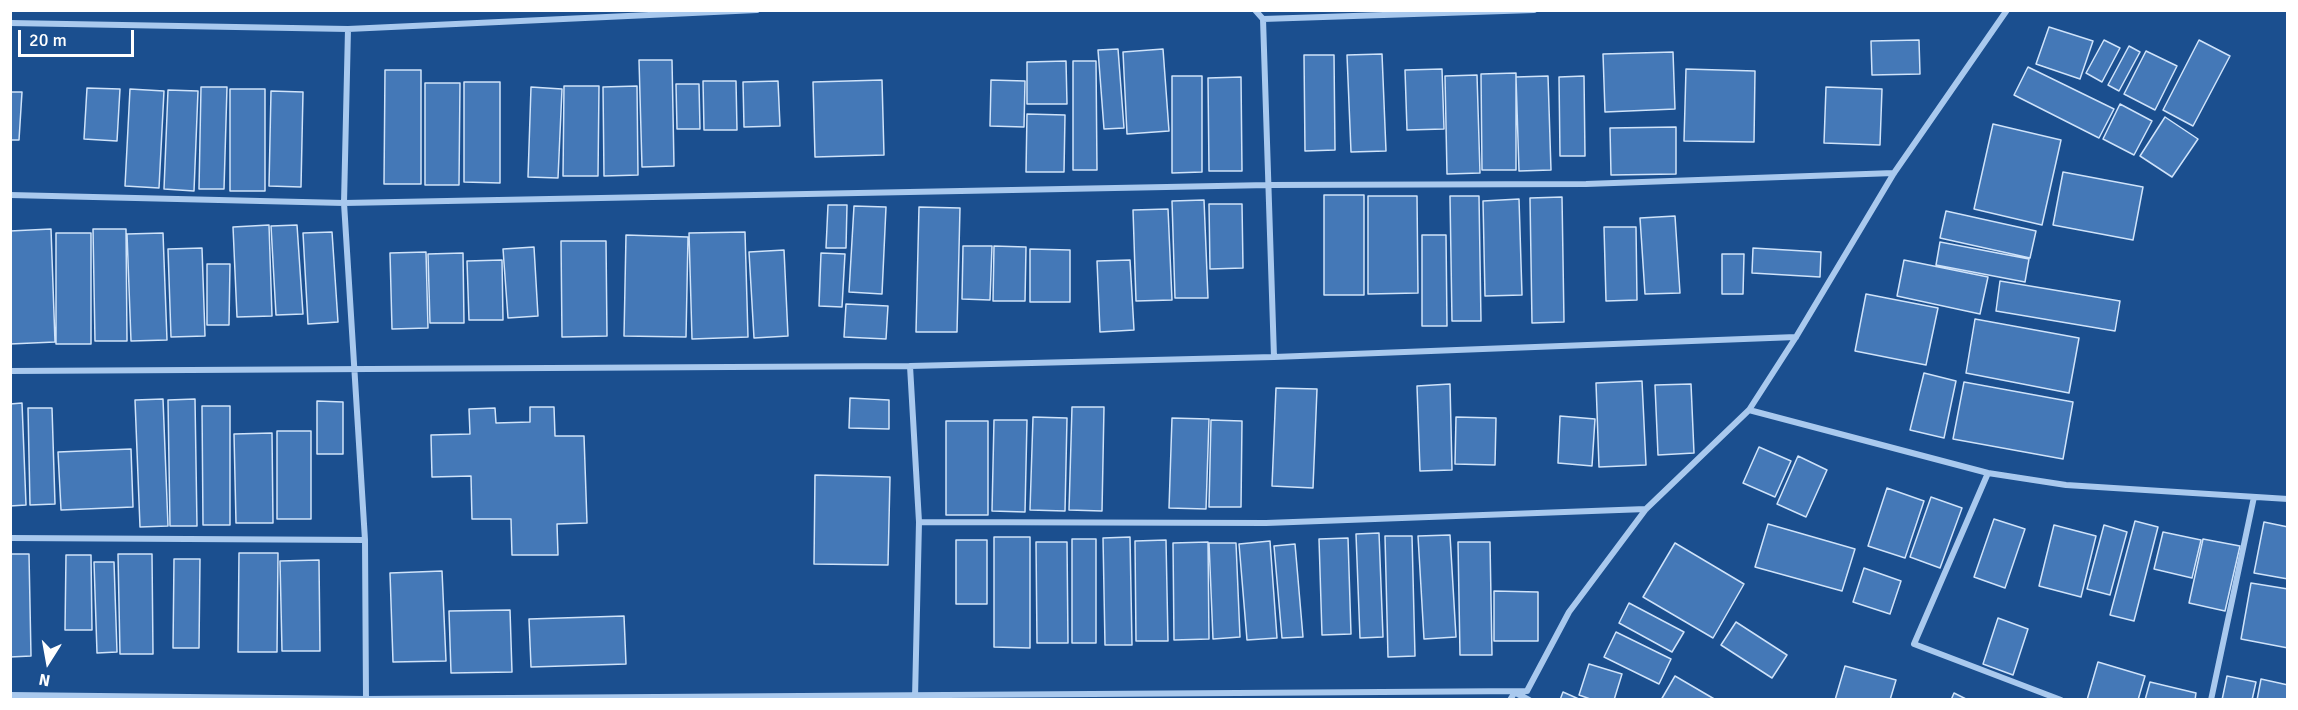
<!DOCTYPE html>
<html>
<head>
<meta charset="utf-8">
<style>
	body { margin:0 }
	#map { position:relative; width:2298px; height:710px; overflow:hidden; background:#1b4f8f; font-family:Signika,sans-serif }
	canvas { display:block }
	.frame { position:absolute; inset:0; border:12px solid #fff; pointer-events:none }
	.north { position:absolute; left:18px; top:632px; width:60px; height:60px; -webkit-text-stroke:4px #1b4f8f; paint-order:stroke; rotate:191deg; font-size:16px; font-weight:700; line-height:24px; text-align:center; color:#fff }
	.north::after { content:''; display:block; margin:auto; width:21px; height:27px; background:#fff; clip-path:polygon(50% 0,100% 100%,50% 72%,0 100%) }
	.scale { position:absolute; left:18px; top:30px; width:116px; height:27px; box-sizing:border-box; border:3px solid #fff; border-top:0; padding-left:8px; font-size:18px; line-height:21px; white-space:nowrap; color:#fff; -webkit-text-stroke:4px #1b4f8f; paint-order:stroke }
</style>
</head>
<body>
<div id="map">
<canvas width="2298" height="710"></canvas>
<div class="frame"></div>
<div class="north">N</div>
<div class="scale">20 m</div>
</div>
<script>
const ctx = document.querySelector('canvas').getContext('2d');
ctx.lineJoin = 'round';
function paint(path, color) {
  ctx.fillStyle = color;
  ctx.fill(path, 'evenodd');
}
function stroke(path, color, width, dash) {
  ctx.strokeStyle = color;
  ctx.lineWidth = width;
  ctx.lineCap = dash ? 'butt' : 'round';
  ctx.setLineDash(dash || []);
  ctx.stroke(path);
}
const building = new Path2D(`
	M2049 27 2093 41 2080 79 2036 64Z
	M1919 40 1920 74 1872 75 1871 41Z
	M2104 40 2120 48 2102 82 2086 73Z
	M2199 40 2230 56 2193 126 2163 110Z
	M2129 46 2140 52 2119 91 2108 85Z
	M1118 49 1124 128 1104 129 1098 50Z
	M1163 49 1169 131 1127 134 1123 52Z
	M2146 51 2177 66 2155 110 2124 94Z
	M1673 52 1675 109 1605 112 1603 54Z
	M1382 54 1386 151 1351 152 1347 55Z
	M1304 55H1334L1335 150 1305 151Z
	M639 60H672L674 166 642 167Z
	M1066 61 1067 104H1027V62Z
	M1073 61H1096L1097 170H1073Z
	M2028 67 2114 109 2099 138 2014 95Z
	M1442 69 1444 129 1407 130 1405 70Z
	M1686 69 1755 71 1754 142 1684 141Z
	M385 70H421V184H384Z
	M1516 73V170H1482L1481 74Z
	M1477 75 1480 173 1447 174 1445 76Z
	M1172 76H1202V172L1172 173Z
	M1548 76 1551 170 1519 171 1516 77Z
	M1584 76 1585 156H1560L1559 77Z
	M1241 77 1242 171H1209L1208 78Z
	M882 80 884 155 815 157 813 82Z
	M991 80 1025 81 1024 127 990 126Z
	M703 81H736L737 130H704Z
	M778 81 780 126 744 127 743 82Z
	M464 82H500V183L464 182Z
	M425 83H460L459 185H425Z
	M676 84H699L700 129H677Z
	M564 86H599L598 176H563Z
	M637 86 638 175 604 176 603 87Z
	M201 87H227L224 189H199Z
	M531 87 562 89 558 178 528 177Z
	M1826 87 1882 89 1880 145 1824 143Z
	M87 88 120 89 117 141 84 139Z
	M130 89 164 91 159 188 125 186Z
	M230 89H265V191H230Z
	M168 90 198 91 194 191 164 189Z
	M271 91 303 92 301 187 269 186Z
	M10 92H22L19 140H10Z
	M2120 104 2152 121 2134 155 2103 139Z
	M1027 114 1065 115 1064 172H1026Z
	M2165 117 2198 139 2172 177 2140 156Z
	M1993 124 2061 140 2042 225 1974 209Z
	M1676 127V174L1611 175 1610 128Z
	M2063 172 2143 187 2133 240 2053 225Z
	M1324 195H1364V295H1324Z
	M1368 196H1417L1418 293 1368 294Z
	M1450 196H1479L1481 321H1452Z
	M1562 197 1564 322 1532 323 1530 198Z
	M1519 199 1522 295 1485 296 1483 201Z
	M1204 200 1208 298H1175L1172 201Z
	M1209 204H1242L1243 268 1210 269Z
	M828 205H847L846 248H826Z
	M854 206 886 207 882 294 849 292Z
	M919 207 960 208 957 332H916Z
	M1168 209 1172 300 1136 301 1133 210Z
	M1946 211 2036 231 2030 258 1940 238Z
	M1675 216 1680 293 1645 294 1640 218Z
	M269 225 272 316 237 317 233 227Z
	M297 225 303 314 276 315 271 226Z
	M1604 227H1636L1637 300 1606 301Z
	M51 229 55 342 10 344V231Z
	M93 229H126L127 341H95Z
	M332 232 338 322 308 324 303 233Z
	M745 232 748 337 692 339 689 233Z
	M56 233H91V344H56Z
	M163 233 167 340 131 341 127 234Z
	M626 235 688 237 686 337 624 336Z
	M1422 235H1446L1447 326H1422Z
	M561 241H606L607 336 562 337Z
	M1940 242 2029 259 2025 282 1936 265Z
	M963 246H992L990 300 962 299Z
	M994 246 1026 247 1025 301H993Z
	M534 247 538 316 508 318 503 249Z
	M202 248 205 336 171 337 168 249Z
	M1753 248 1821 252 1820 277 1752 273Z
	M1030 249 1070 250V302H1030Z
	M784 250 788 336 754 338 749 252Z
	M426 252 428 328 392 329 390 253Z
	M463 253 464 323H430L428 254Z
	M821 253 845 254 842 307 819 306Z
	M1722 254H1744L1743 294H1722Z
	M502 260 503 320H469L467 261Z
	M1130 260 1134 330 1100 332 1097 261Z
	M1904 260 1988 277 1980 314 1897 296Z
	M207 264H230L229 325H207Z
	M2000 281 2120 301 2115 331 1996 311Z
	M1866 294 1938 308 1926 365 1855 351Z
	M846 304 888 306 886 339 844 337Z
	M1975 319 2079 338 2069 393 1966 373Z
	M1924 373 1956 381 1944 438 1910 430Z
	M1642 381 1646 465 1599 467 1596 383Z
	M1964 382 2073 402 2063 459 1953 439Z
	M1450 384 1452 470 1420 471 1417 386Z
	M1691 384 1694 453 1658 455 1655 385Z
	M1276 388 1317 389 1313 488 1272 486Z
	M850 398 889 400V429L849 428Z
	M163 399 168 526 140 527 135 400Z
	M195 399 197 526H170L168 400Z
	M317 401 343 402V454H317Z
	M22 403 26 505 10 506V404Z
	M202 406H230V525H203Z
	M530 407H554L555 436H584L587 523 557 524 558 555H512L511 519H472L471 476 432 477 431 435 470 434 469 409 495 408 496 423 530 422Z
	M1072 407H1104L1102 511 1069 510Z
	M28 408H52L55 504 30 505Z
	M1560 416 1595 419 1592 466 1558 463Z
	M1033 417 1067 418 1065 511 1030 510Z
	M1456 417 1496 418 1495 465 1455 464Z
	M1172 418 1209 419 1206 509 1169 508Z
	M994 420H1027L1025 512 992 511Z
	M1211 420 1242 421 1241 507H1209Z
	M946 421H988V515H946Z
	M277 431H311V519H277Z
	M272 433 273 523H236L234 434Z
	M1759 447 1791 461 1775 497 1743 483Z
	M131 449 133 507 61 510 58 452Z
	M1798 456 1827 470 1806 517 1777 504Z
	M815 475 890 477 888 565 814 564Z
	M1887 488 1924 501 1905 558 1868 546Z
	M1931 497 1962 508 1940 568 1910 557Z
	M1994 519 2025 529 2005 588 1974 577Z
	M2135 521 2158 527 2134 621 2110 615Z
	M2264 522 2288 527V579L2254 573Z
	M1768 524 1855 549 1842 591 1755 567Z
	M2054 525 2096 536 2081 597 2039 586Z
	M2104 525 2127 532 2110 595 2087 589Z
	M2163 532 2201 540 2192 578 2154 569Z
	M1379 533 1383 637 1360 638 1356 534Z
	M1450 535 1456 637 1424 639 1418 536Z
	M1385 536H1412L1415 656 1388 657Z
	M994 537H1030V648L994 647Z
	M1130 537 1132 645H1105L1103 538Z
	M1348 538 1351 634 1322 635 1319 539Z
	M1072 539H1096V643H1072Z
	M2203 539 2240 546 2225 611 2189 603Z
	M956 540H987V604H956Z
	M1166 540 1168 641H1136L1135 541Z
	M1270 541 1277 638 1247 640 1239 544Z
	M1036 542H1067L1068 643H1037Z
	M1208 542 1209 639 1174 640 1173 543Z
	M1458 542H1490L1492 655H1460Z
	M1209 543H1236L1240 637 1213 639Z
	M1675 543 1744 584 1713 638 1643 597Z
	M1295 544 1303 637 1282 638 1274 546Z
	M239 553H278L277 652H238Z
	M10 554H29L31 656 10 657Z
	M118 554H152L153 654H120Z
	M66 555H91L92 630H65Z
	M174 559H200L199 648H173Z
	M319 560 320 651H282L280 561Z
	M94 562H114L117 652 97 653Z
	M1864 568 1901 581 1890 614 1853 602Z
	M442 571 446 661 393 662 390 573Z
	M2251 583 2288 589V648L2241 639Z
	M1494 591 1538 592V641H1494Z
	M1629 603 1684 632 1672 652 1619 623Z
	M510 610 512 672 451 673 449 611Z
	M624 616 626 664 531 667 529 619Z
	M1998 618 2028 629 2013 675 1983 664Z
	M1736 622 1787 655 1772 678 1721 645Z
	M1616 632 1671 659 1659 684 1604 657Z
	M2098 662 2145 676 2138 700H2087Z
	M1589 664 1622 674 1614 700H1593L1579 695Z
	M1845 666 1896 680 1890 700H1835Z
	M1675 676 1716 700H1661Z
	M2227 676 2256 682 2252 700H2222Z
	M2261 679 2288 685V700H2257Z
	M2150 682 2196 693 2195 700H2145Z
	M1563 692 1581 700H1560Z
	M1954 693 1968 700H1951Z`);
const minor = new Path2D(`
	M1255 10 1263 19 1534 10
	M1263 19 1274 357
	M10 23 348 29 757 10
	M348 29 344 203 365 540 366 700
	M10 195 344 203 1269 185 1586 184 1894 173
	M910 366 919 522 915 698
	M10 371 910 366 1274 357 1796 337
	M1749 410 1988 473 2066 485 2288 499
	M1988 473 1914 644 2061 700
	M919 522 1266 523 1646 509
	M10 538 365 540
	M1516 693 1529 700
	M10 695 366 699 1527 691
	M1510 700 1515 692 1527 691 1569 612 1646 509 1749 410 1796 337 1894 173 2007 10
	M2211 700 2254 497`);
paint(building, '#4478b7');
stroke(building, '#cfe3fa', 1.5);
stroke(minor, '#a9c9ee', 6);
</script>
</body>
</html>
